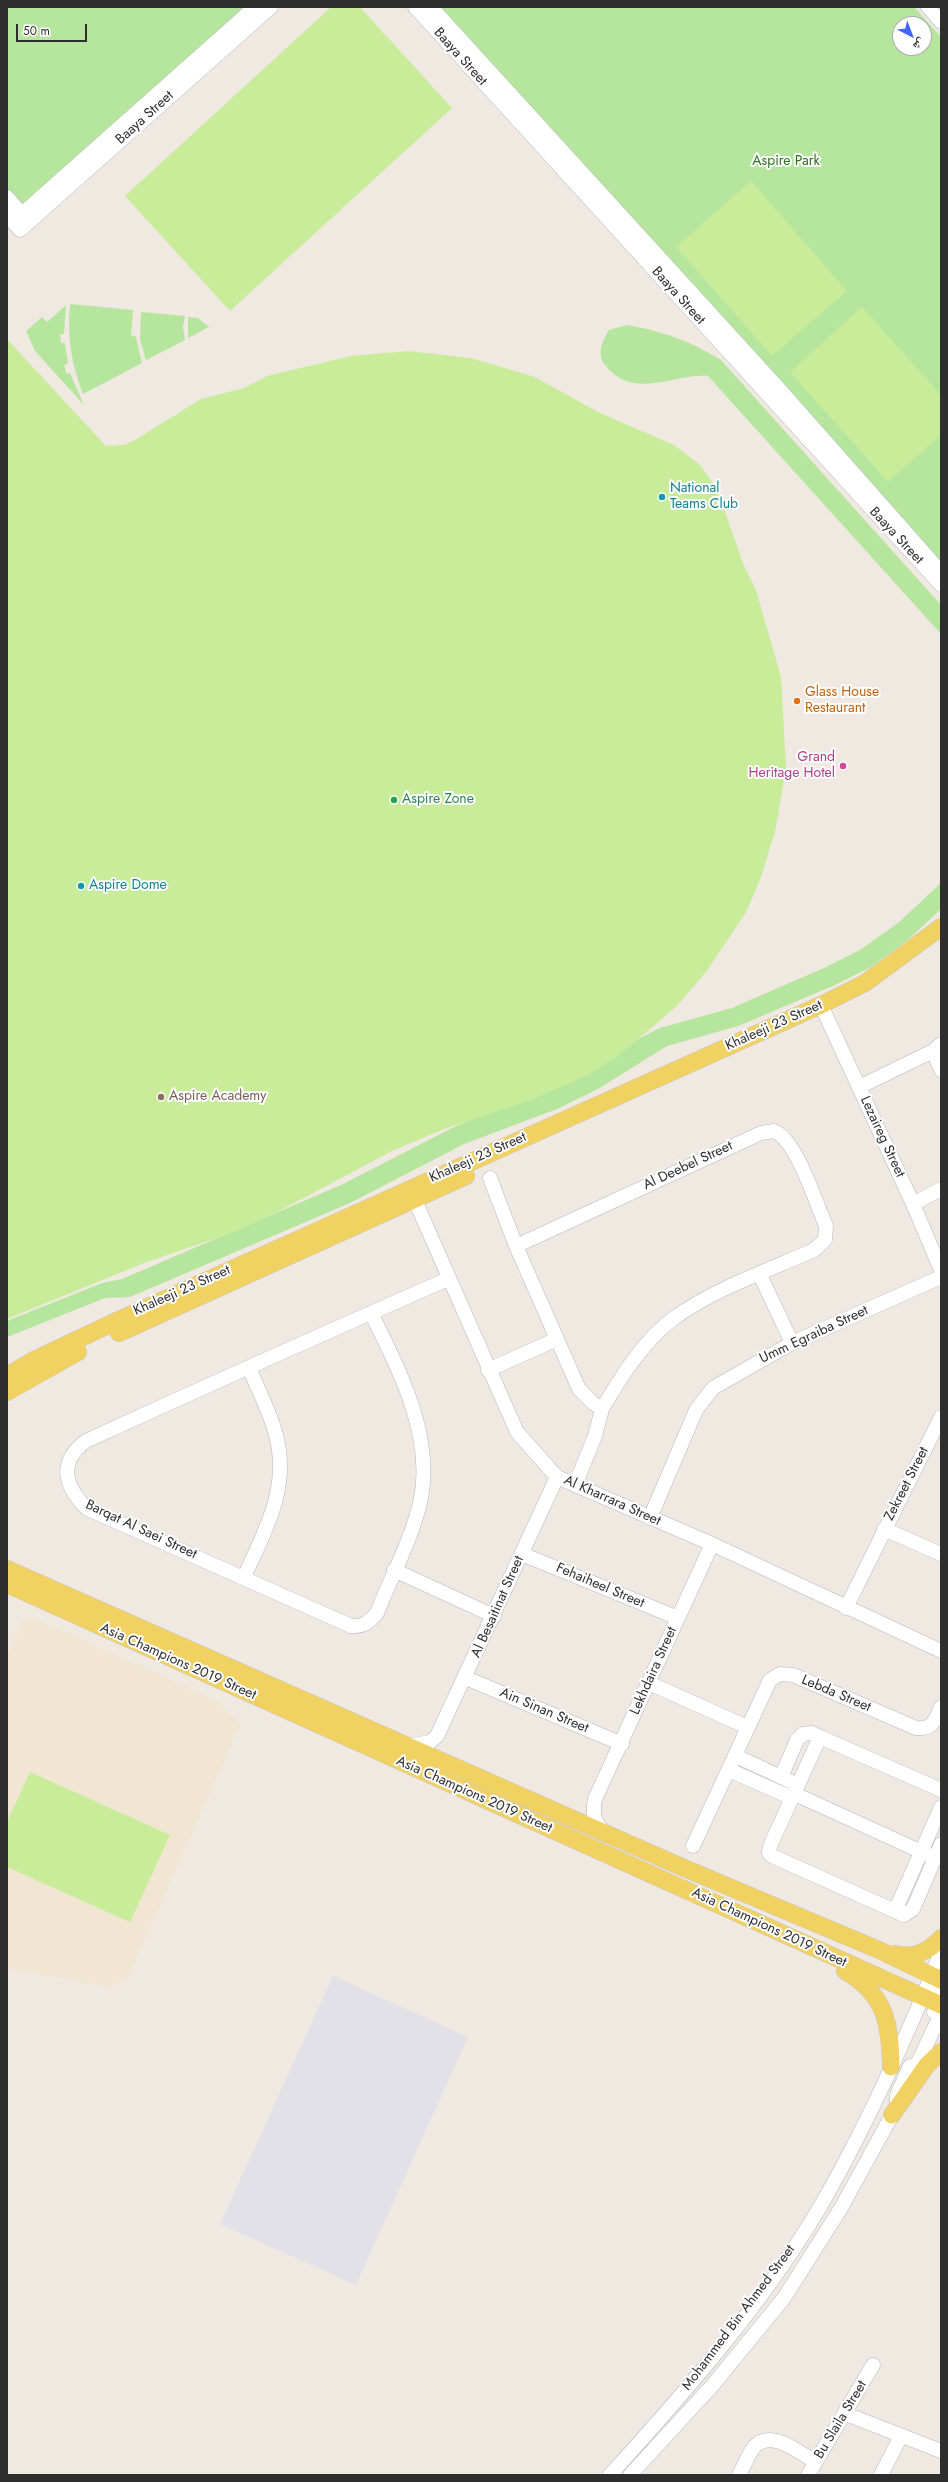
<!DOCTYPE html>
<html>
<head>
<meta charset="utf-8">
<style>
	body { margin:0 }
	#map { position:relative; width:948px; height:2482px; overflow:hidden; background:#efe9e1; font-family:Jost,"Noto Naskh Arabic",sans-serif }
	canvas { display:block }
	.frame { position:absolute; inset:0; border:8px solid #2e2e2e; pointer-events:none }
	.north { position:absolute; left:892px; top:16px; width:40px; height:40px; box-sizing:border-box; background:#fff; border:1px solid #ababab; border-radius:50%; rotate:138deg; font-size:11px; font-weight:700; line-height:16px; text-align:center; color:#2e2e2e }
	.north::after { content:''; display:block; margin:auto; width:14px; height:18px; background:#4264fb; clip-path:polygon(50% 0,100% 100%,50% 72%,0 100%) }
	.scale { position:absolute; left:16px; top:24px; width:71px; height:18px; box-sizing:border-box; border:2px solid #2e2e2e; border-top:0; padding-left:5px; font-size:12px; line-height:14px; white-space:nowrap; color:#2e2e2e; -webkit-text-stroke:3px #fff; paint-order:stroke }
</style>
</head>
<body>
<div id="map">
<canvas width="948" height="2482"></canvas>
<div class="frame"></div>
<div class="north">ش</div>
<div class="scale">50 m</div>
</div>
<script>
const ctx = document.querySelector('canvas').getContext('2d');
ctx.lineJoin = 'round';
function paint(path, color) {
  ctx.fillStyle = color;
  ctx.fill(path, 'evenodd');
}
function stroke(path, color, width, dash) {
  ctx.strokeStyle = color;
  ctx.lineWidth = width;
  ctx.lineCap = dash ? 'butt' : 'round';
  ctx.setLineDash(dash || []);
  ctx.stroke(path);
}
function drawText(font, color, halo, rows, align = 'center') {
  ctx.font = font + ' Jost,sans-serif';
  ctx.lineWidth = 4;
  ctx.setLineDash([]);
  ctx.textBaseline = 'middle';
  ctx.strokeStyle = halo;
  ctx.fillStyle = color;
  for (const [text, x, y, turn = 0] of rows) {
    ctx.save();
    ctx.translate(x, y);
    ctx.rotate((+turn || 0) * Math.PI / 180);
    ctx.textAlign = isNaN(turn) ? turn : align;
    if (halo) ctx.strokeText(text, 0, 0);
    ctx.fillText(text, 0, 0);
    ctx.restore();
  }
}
const industrial = new Path2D(`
	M333 1976 468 2037 356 2285 220 2224Z`);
const education = new Path2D(`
	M31 1617 220 1702 240 1725 128 1978 110 1987 7 1968V1655L23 1621Z`);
const green = new Path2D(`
	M7 7H249L22 209 7 192Z
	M439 7H914L941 37V565ZM900 24H924V48H900Z
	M70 304 133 310 131 335 136 337 142 363 83 394C71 363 67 336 70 304Z
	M66 305 64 334H60L61 343H65L68 364 64 365 67 374 70 373 84 405 35 351 26 331 42 317 47 322Z
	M141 312 185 316 183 327 185 340 146 360 140 339Z
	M188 317 198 318 209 327 188 338Z
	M627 325C665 332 688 340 721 360L941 605V634L708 376C674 373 634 401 606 366 596 354 602 342 609 330Z
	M941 883V909L910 938 871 967 833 986 738 1026 667 1046 598 1089 557 1109 464 1144 350 1203 130 1297 105 1298 7 1337V1321L102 1283 122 1279 341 1185 456 1126 502 1108 660 1028 732 1008 824 968 860 950 898 923Z`);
const pitch = new Path2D(`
	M331 7H360L452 108 230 311 125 196Z
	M751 181 847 291 772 356 676 247Z
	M862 307 941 395V435L888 482 790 372Z
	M7 339 106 446 124 445 135 440 201 399 244 388 267 376 351 356 408 351 471 358 535 377 598 412 674 445 699 464 717 489 744 566 756 590 781 677 786 767 775 832 760 880 745 914 706 972 677 1006 617 1057 584 1077 531 1100 444 1129 392 1151 281 1210 234 1232 144 1263 7 1319Z
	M30 1772 170 1835 130 1922 7 1867V1822Z`);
const minor = new Path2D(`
	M415 7 941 585
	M431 7 781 391 939 570
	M928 7 941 22
	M7 197 28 221
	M7 215 20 230 271 7
	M13 222 255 7
	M821 1005 913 1204 941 1270
	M933 1051 941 1070
	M859 1087 933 1051 941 1044
	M774 1131C796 1139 816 1203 826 1226L825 1240 814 1250C769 1270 714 1289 674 1318 643 1341 621 1377 602 1409L593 1403 579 1389 516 1246 761 1133Z
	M490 1178 516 1246
	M410 1189 517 1432 557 1477 712 1544 941 1651
	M913 1204 941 1189
	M760 1275 792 1343
	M371 1313C399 1370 435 1437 420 1503 411 1541 391 1577 377 1613 369 1622 364 1627 351 1626L86 1508C64 1485 58 1462 86 1441 206 1386 327 1332 448 1279
	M488 1370 557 1339
	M575 1485 595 1436 602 1409
	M650 1518 696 1410 713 1388 792 1343 941 1277
	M884 1529 941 1554
	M522 1554 678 1618
	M394 1570 494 1616
	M244 1577C265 1531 290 1488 276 1435 271 1414 257 1388 249 1367
	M846 1608 941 1417
	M466 1678 622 1744
	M649 1683 747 1727
	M409 1746 430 1742 437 1736 557 1477
	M736 1756 798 1785
	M729 1770 792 1798 770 1846 769 1853 772 1856 904 1915 913 1909 941 1844
	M781 1777 797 1740 803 1734 812 1733 820 1737
	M795 1794 935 1858
	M792 1798 820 1737 941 1790
	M605 1833C594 1821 592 1814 595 1799L712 1544
	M693 1846 770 1680 780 1674 793 1675 916 1728C932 1730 935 1721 941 1707
	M895 1911 941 1807
	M932 1975C939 1988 940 1999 934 2012
	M910 2079 941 2014
	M897 2105V2095L910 2066
	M846 2414 941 2451
	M610 2475C689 2388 770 2296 828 2193 871 2116 908 2034 941 1952
	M630 2475 712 2386 784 2298 841 2208 897 2106
	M739 2475C744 2466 748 2455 754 2447 771 2428 799 2453 816 2462
	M808 2475 873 2365
	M881 2475 901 2436`);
const major = new Path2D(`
	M119 1333 466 1176
	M7 1376 32 1361 121 1319 821 1005 865 983 941 927
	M7 1392 78 1352
	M7 1569 684 1868 879 1950 941 1980
	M7 1584 941 2005
	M895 1954C914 1959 928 1952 941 1938
	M845 1971C886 1995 890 2023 891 2067
	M892 2115 927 2065 941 2052`);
const markers = [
	[662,497,4,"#0f9aa8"],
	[797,701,4,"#e8710a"],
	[843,766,4,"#d1479c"],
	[394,800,4,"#2e9e5b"],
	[81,886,4,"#0f9aa8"],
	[161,1097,4,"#8d6e63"]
];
const streetNames = [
	["Baaya Street",460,57,48],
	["Baaya Street",145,118,-42],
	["Baaya Street",678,296,48],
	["Baaya Street",896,536,47],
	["Khaleeji 23 Street",774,1026,-24],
	["Lezaireg Street",882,1137,65],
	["Khaleeji 23 Street",478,1158,-24],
	["Al Deebel Street",688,1166,-25],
	["Khaleeji 23 Street",182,1291,-24],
	["Umm Egraiba Street",814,1335,-25],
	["Zekreet Street",907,1484,-63],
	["Al Kharrara Street",612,1501,24],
	["Barqat Al Saei Street",141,1530,25],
	["Fehaiheel Street",600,1586,23],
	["Al Besaitinat Street",498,1607,-66],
	["Asia Champions 2019 Street",178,1662,24],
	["Lekhdaira Street",654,1671,-66],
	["Lebda Street",836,1694,23],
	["Ain Sinan Street",544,1711,23],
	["Asia Champions 2019 Street",474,1795,24],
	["Asia Champions 2019 Street",769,1928,25],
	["Mohammed Bin Ahmed Street",739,2318,-53],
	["Bu Slaila Street",841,2420,-59]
];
const parkNames = [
	["Aspire Park",786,162]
];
const cultureNames = [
	["National",670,489],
	["Teams Club",670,505],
	["Aspire Dome",89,886]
];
const foodNames = [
	["Glass House",805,693],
	["Restaurant",805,709]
];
const hotelNames = [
	["Grand",835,758],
	["Heritage Hotel",835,774]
];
const leisureNames = [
	["Aspire Zone",402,800]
];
const educationNames = [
	["Aspire Academy",169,1097]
];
paint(industrial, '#e3e1e8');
paint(education, '#f0e6d1');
paint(green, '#b6e59e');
paint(pitch, '#c9ec9a');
stroke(minor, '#b4b7c1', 15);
stroke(major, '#c9c9c9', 18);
stroke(minor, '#fff', 14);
stroke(major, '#f2d163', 17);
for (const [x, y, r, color] of markers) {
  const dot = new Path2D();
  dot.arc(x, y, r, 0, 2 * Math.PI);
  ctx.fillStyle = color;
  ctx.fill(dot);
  stroke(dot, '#fff', 1.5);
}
drawText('14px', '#2e2e2e', '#fff', streetNames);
drawText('14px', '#2c6e1b', '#fff', parkNames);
drawText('14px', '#0d838f', '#fff', cultureNames, 'left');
drawText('14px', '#c56008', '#fff', foodNames, 'left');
drawText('14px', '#b23c85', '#fff', hotelNames, 'right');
drawText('14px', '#27864d', '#fff', leisureNames, 'left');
drawText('14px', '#785e54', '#fff', educationNames, 'left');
</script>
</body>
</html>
